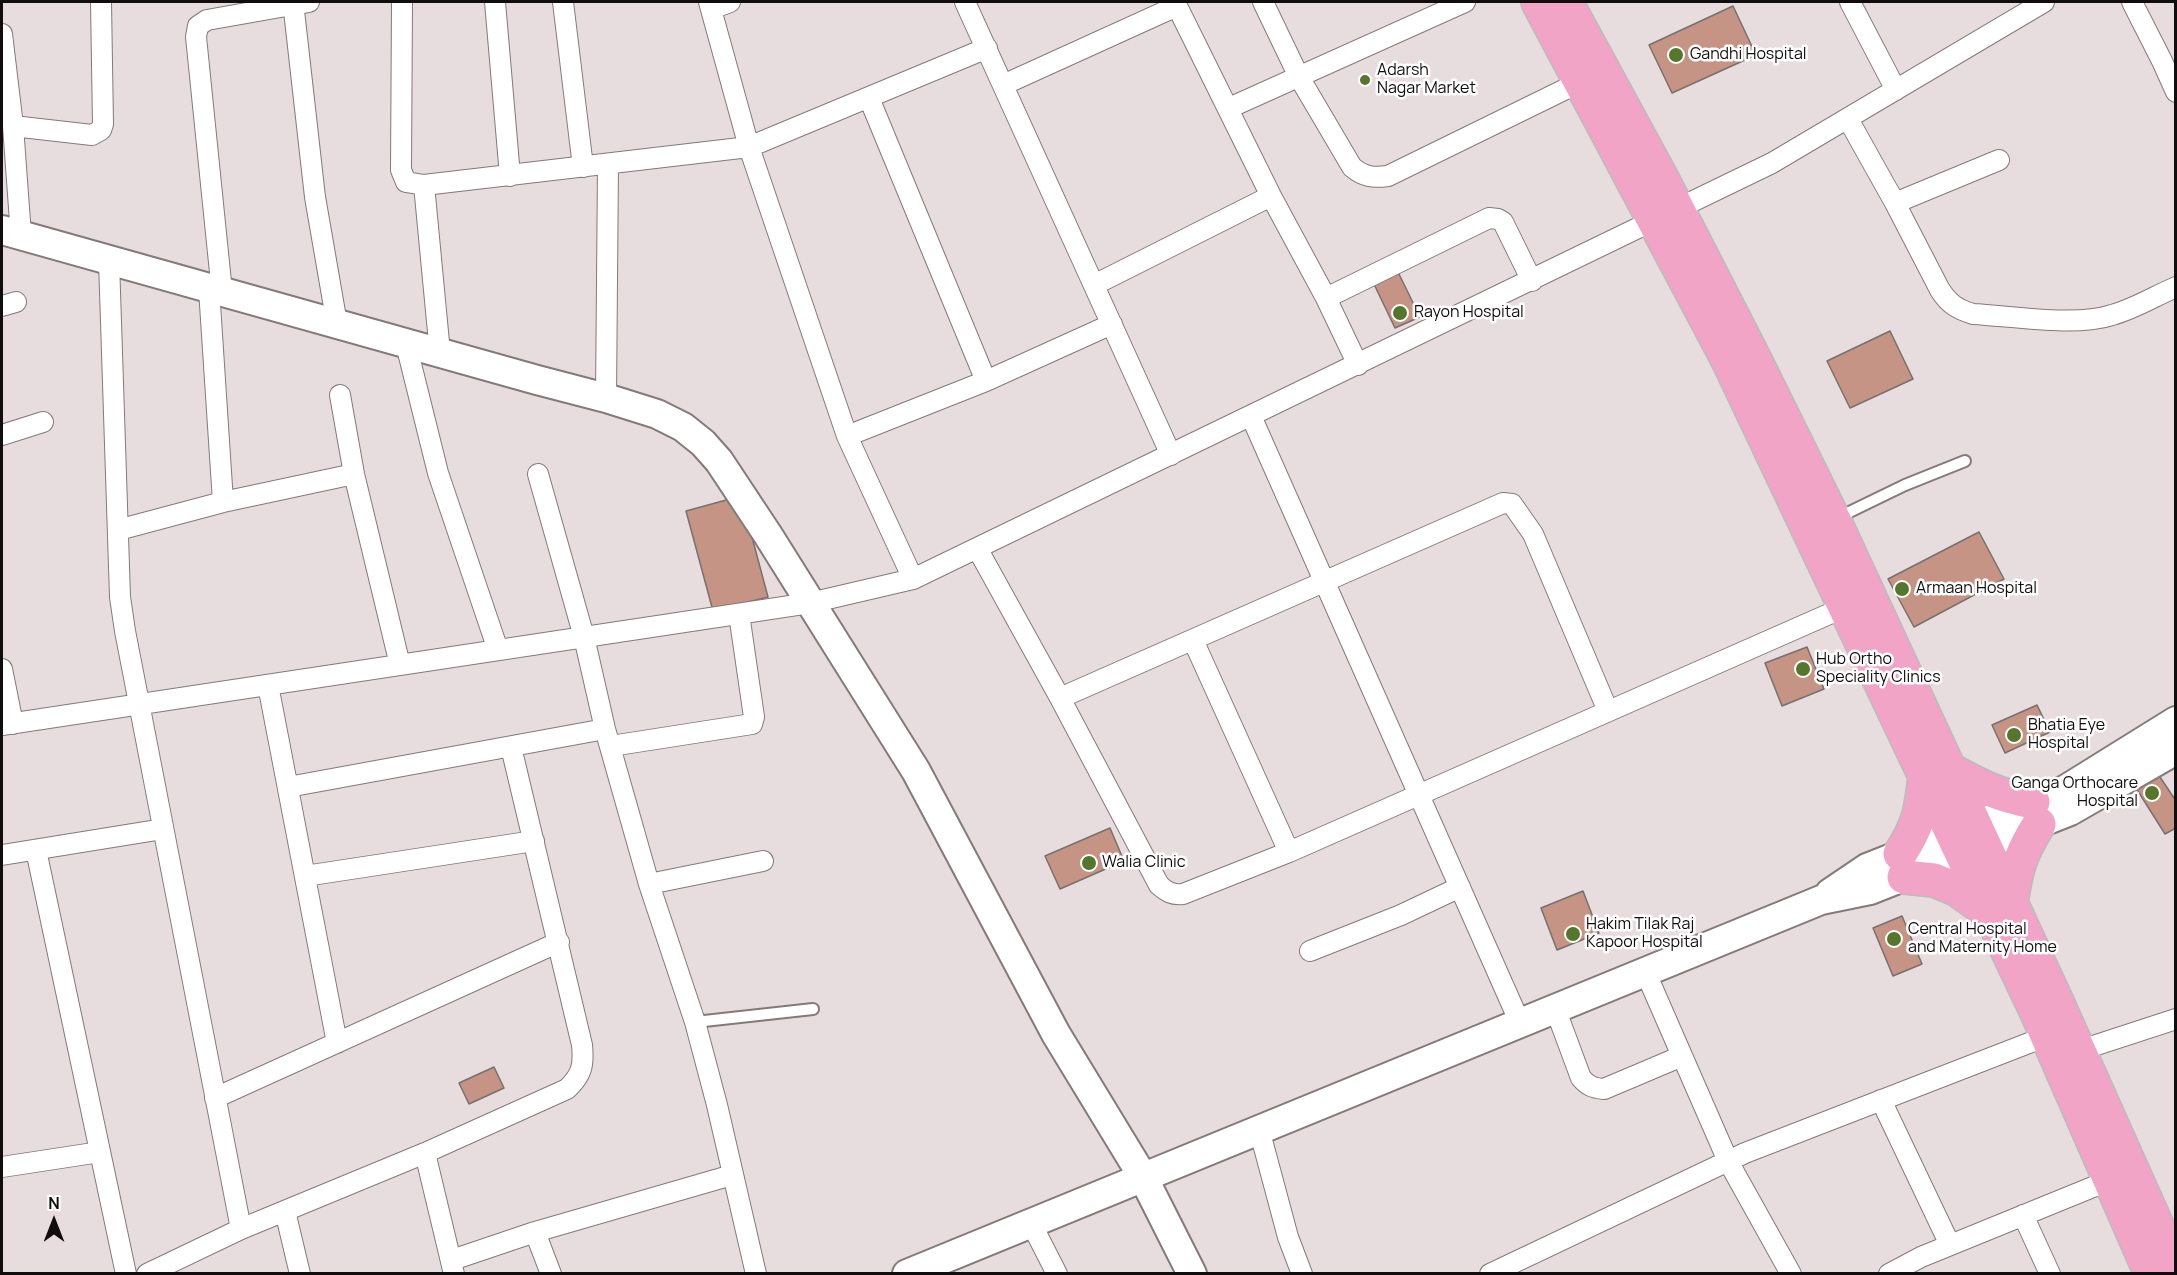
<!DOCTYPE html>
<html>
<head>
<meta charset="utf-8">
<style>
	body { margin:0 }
	#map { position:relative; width:2177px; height:1275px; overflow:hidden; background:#e8ddde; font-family:Manrope,sans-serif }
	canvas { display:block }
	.frame { position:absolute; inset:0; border:3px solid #110d0e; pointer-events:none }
	.north { position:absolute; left:24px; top:1191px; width:60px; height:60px; -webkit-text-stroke:4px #fff; paint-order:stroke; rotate:0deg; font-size:16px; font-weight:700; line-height:24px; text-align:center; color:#110d0e }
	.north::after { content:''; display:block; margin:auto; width:21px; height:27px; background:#110d0e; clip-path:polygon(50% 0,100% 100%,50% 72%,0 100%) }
</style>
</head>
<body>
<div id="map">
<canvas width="2177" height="1275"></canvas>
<div class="frame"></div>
<div class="north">N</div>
</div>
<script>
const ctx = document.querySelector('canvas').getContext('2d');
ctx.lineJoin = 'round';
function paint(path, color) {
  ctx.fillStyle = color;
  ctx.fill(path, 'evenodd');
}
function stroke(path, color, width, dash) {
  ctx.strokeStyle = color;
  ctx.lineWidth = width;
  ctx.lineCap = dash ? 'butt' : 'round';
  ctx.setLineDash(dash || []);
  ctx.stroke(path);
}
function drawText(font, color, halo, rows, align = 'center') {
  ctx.font = font + ' Manrope,sans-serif';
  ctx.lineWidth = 5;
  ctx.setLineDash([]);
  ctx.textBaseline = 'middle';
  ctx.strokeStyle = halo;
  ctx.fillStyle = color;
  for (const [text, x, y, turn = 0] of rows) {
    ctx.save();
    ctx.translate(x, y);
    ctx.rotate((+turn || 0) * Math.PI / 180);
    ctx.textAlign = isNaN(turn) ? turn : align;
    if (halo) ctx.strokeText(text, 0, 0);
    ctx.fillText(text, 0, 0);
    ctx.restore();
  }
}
const building = new Path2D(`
	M1733 6 1756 55 1672 93 1649 45Z
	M1396 268 1420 317 1395 328 1372 280Z
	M1890 331 1913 379 1850 408 1827 361Z
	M741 496 768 597 713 611 686 511Z
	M1979 532 2004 579 1914 627 1888 579Z
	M1807 647 1824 689 1782 706 1765 663Z
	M2037 705 2050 732 2005 753 1992 725Z
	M2158 774 2176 801V828L2165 834 2136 788Z
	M1110 828 1124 861 1060 889 1045 856Z
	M1583 891 1599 933 1557 950 1541 908Z
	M1902 916 1922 964 1893 976 1873 928Z
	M494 1067 504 1088 469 1104 459 1083Z`);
const lane = new Path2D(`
	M1837 518 1905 485 1965 461
	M695 1022 813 1009`);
const street = new Path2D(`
	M293 2 315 197 337 324
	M402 2 401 170 406 182 424 185 749 147 987 48
	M495 2 510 176
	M563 2 583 167
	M709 2 749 147 847 436 913 579
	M965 2 1171 455
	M1175 2 1271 196 1326 298 1358 365
	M1263 2 1299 77 1352 167C1364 177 1373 178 1388 176L1580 82
	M1850 2 1896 90
	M2132 2 2162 61 2176 92
	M711 9 730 2
	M2 34 13 126 21 235
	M1003 85 1177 6
	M869 98 986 381
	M1229 108 1465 2
	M1848 119 1895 203 1940 290C1949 304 1957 309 1973 314 2012 316 2076 327 2112 315 2134 309 2155 296 2176 287
	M13 126 92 135 101 130 103 124 101 2
	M424 185 440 353
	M1895 203 1999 160
	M109 261 120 597 125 631 241 1229
	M1094 285 1271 196
	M209 289 223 502
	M222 292 196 37 198 26 207 20 309 2
	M1326 298 1489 218 1498 219 1503 222 1532 281
	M2 306 16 302
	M406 344 438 473 498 650
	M340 395 354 474 400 665
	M606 398 608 164
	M1251 416 1520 1023
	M2 435 43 422
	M847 436 986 381 1112 324
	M538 474 584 637 605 729 649 884 695 1022 717 1105 756 1274
	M118 530 223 502 354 474
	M977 548 1060 698 1159 885C1167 892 1172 895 1183 894L1289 852 1845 607
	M1193 640 1289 852
	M2 669 13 724
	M268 685 337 1043
	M1060 698 1503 503 1512 504 1533 534 1608 711
	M2 725 810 603 913 579 1772 163 2044 2
	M611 746 752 724 754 717 739 614
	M288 787 605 729
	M36 850 126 1274
	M2 855 163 829
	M305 876 534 841
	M649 884 763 861
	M1310 951 1401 915 1460 887
	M1645 971 1728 1161 1791 1274
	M1555 1008 1581 1078C1588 1086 1593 1088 1604 1089L1682 1056
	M2078 1051 2176 1019
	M215 1098 559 942
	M1881 1100 1950 1245
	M1259 1129 1288 1237 1302 1274
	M425 1153 454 1274
	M2 1167 100 1152
	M285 1211 300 1274
	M2023 1215 2050 1274
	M1031 1223 1057 1274
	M535 1232 551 1274
	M452 1260 535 1232 732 1175
	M147 1274 241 1229 425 1153 567 1089C582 1075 584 1065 582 1045L511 747
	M1490 1274 1745 1153 2047 1036
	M1889 1274 1921 1257 2110 1180`);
const secondary = new Path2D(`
	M2 230 537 380 606 398 657 414 683 427 703 443 719 461 768 535 916 771 1056 1034 1143 1177 1192 1274
	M1830 893 1867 868 2065 790 2176 721
	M907 1274 1821 900 1870 890 2070 811 2176 750`);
const highway = new Path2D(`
	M1538 2 1728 360 2038 1015 2151 1274
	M1566 2 1659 173 1754 358 1834 520 2057 1002 2176 1268
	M1947 768C1977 785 1999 796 2033 802
	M1900 854C1919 825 1921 811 1925 777
	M1904 877 1934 880 1956 889 1988 912
	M2011 904C2016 869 2020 854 2039 824`);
const markers = [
	[1676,55,8,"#55762d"],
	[1365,80,6,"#55762d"],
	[1400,313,8,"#55762d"],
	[1902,589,8,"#55762d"],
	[1803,669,8,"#55762d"],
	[2014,735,8,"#55762d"],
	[2152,793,8,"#55762d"],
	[1089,863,8,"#55762d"],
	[1573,934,8,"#55762d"],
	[1894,939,8,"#55762d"]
];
const poiNames = [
	["Gandhi Hospital",1690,55],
	["Adarsh",1377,71],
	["Nagar Market",1377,89],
	["Rayon Hospital",1414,313],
	["Armaan Hospital",1916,589],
	["Hub Ortho",1816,660],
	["Speciality Clinics",1816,678],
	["Bhatia Eye",2028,726],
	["Hospital",2028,744],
	["Ganga Orthocare",2138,784,"right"],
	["Hospital",2138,802,"right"],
	["Walia Clinic",1102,863],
	["Hakim Tilak Raj",1586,925],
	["Kapoor Hospital",1586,943],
	["Central Hospital",1908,930],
	["and Maternity Home",1908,948]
];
paint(building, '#c59485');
stroke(building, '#78706d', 1.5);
stroke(lane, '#837a7a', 14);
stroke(street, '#837a7a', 22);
stroke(secondary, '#837a7a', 32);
stroke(highway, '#bcbbbc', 36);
stroke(lane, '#fff', 10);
stroke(street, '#fff', 20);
stroke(secondary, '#fff', 28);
stroke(highway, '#f1a4c6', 33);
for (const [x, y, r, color] of markers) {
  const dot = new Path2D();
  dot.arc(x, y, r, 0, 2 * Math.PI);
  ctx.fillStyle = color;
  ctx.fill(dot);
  stroke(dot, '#fff', 2);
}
drawText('16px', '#110d0e', '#fff', poiNames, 'left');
</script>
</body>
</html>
